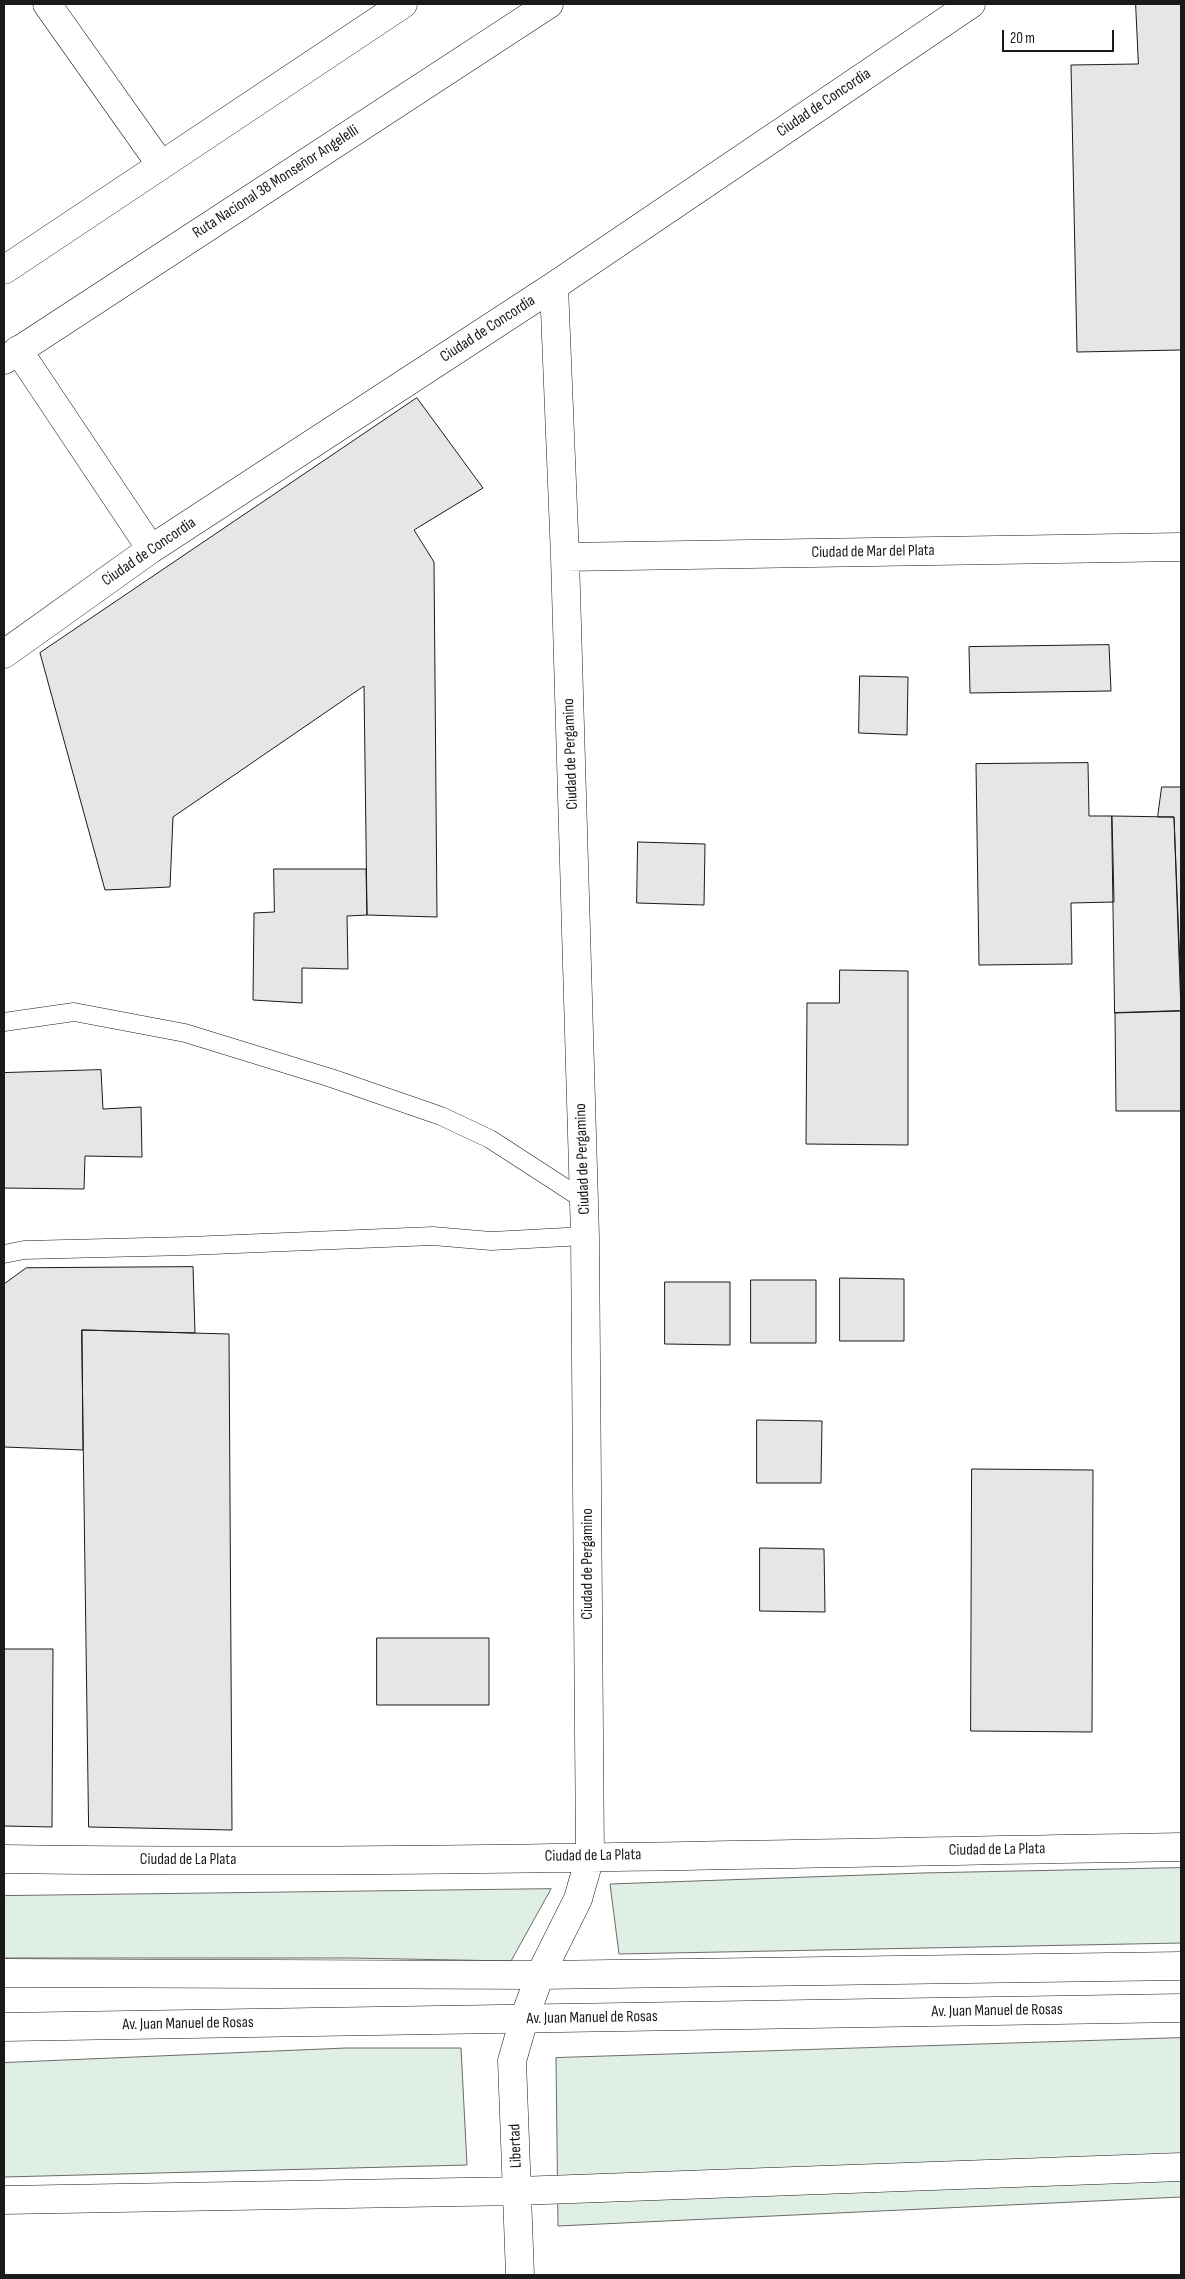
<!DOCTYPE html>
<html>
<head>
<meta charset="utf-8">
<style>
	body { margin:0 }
	#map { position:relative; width:1185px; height:2279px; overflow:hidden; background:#fff; font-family:"Sofia Sans Condensed",sans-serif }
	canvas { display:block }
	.frame { position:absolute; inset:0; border:5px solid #1a1a1a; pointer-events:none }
	.scale { position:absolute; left:1002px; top:30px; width:112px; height:22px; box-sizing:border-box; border:2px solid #1a1a1a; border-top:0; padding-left:6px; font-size:15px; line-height:18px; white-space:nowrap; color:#1a1a1a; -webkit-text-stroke:4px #fff; paint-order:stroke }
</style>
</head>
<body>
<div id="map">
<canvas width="1185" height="2279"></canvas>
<div class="frame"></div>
<div class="scale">20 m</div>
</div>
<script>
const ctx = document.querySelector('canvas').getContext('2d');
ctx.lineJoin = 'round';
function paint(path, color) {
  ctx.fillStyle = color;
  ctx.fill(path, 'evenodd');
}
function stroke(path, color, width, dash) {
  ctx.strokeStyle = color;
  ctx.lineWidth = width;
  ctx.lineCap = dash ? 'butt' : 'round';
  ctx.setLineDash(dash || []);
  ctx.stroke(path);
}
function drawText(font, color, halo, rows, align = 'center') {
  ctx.font = font + ' "Sofia Sans Condensed",sans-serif';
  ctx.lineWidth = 4;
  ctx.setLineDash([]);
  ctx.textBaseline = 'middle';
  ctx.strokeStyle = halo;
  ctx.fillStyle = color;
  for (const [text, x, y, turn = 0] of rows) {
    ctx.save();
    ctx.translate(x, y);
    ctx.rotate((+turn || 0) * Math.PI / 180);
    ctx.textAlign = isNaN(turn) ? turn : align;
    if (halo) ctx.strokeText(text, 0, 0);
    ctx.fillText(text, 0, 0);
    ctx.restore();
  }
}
const green = new Path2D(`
	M1181 1868V1943L619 1954 610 1884 922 1873Z
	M551 1889 511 1961 349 1958H4V1896Z
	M1181 2038V2197L558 2226 556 2058Z
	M346 2048H461L467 2165 4 2177V2063Z`);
const building = new Path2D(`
	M1136 4H1181V350L1077 352 1071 65 1138 64Z
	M417 398 483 488 414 530 434 562 437 917 367 915 364 686 173 817 170 887 105 890 40 653Z
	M1109 645 1111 691 970 693 969 647Z
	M860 676 908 677 907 735 859 733Z
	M1088 763 1089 816H1112L1114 902 1071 903 1072 964 979 965 976 764Z
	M1162 787H1181V991L1174 817H1158Z
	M1112 816 1174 817 1181 1011 1115 1013Z
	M638 842 705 844 704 905 637 903Z
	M274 869H366L367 915 347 916 348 969 302 968V1003L253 1000 254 913 274 912Z
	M840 970 908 971V1145L806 1144 807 1003H839Z
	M1181 1011V1111H1116L1115 1013Z
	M101 1070 103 1109 141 1107 142 1157 85 1156 84 1189 4 1188V1073Z
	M193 1267 195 1333 82 1330 83 1450 4 1447V1284L26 1268Z
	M840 1278 904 1279V1341H840Z
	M751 1280H816V1343H751Z
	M665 1282H730V1345L665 1344Z
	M82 1330 229 1334 232 1830 89 1827Z
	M757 1420 822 1421 821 1483H757Z
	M972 1469 1093 1470 1092 1732 971 1731Z
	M760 1548 824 1549 825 1612 760 1611Z
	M377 1638H489V1705H377Z
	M4 1649H53L52 1827 4 1826Z`);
const service = new Path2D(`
	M4 1022 74 1012 185 1033 331 1078 441 1116 490 1139 584 1200
	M4 1254 24 1250 188 1246 433 1236 491 1241 585 1236`);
const minor = new Path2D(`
	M47 4 161 165
	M18 350 151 549
	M565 557 1181 547
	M4 654 151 549 554 286 971 4
	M4 1859C396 1865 789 1853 1181 1847
	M4 2200 518 2191 1181 2167
	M520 2275 512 2061 524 2019 540 1975 578 1899 590 1857 585 1236 565 557 554 286`);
const secondary = new Path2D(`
	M4 1973 540 1975 1181 1966
	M4 2027 1181 2008`);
const trunk = new Path2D(`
	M4 270 403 4
	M4 360 549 4`);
const streetNames = [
	["Ciudad de Concordia",824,103,-34],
	["Ruta Nacional 38 Monseñor Angelelli",276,182,-33],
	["Ciudad de Concordia",488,329,-33],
	["Ciudad de Concordia",149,552,-34],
	["Ciudad de Mar del Plata",873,552,-1],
	["Ciudad de Pergamino",571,754,-92],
	["Ciudad de Pergamino",583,1159,-92],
	["Ciudad de Pergamino",588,1564,-90],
	["Ciudad de La Plata",997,1850,-1],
	["Ciudad de La Plata",593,1856,-1],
	["Ciudad de La Plata",188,1860],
	["Av. Juan Manuel de Rosas",997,2011,-1],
	["Av. Juan Manuel de Rosas",592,2018,-1],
	["Av. Juan Manuel de Rosas",188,2024,-1],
	["Libertad",516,2146,-92]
];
paint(green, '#e0efe3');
stroke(green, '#6a6a6a', 1);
paint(building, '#e6e6e6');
stroke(building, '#1a1a1a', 1);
stroke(service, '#1a1a1a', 19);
stroke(minor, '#1a1a1a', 29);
stroke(secondary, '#1a1a1a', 29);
stroke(trunk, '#1a1a1a', 29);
stroke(service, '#fff', 18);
stroke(minor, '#fff', 28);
stroke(secondary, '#fff', 28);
stroke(trunk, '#fff', 28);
drawText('16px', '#1a1a1a', '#fff', streetNames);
</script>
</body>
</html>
